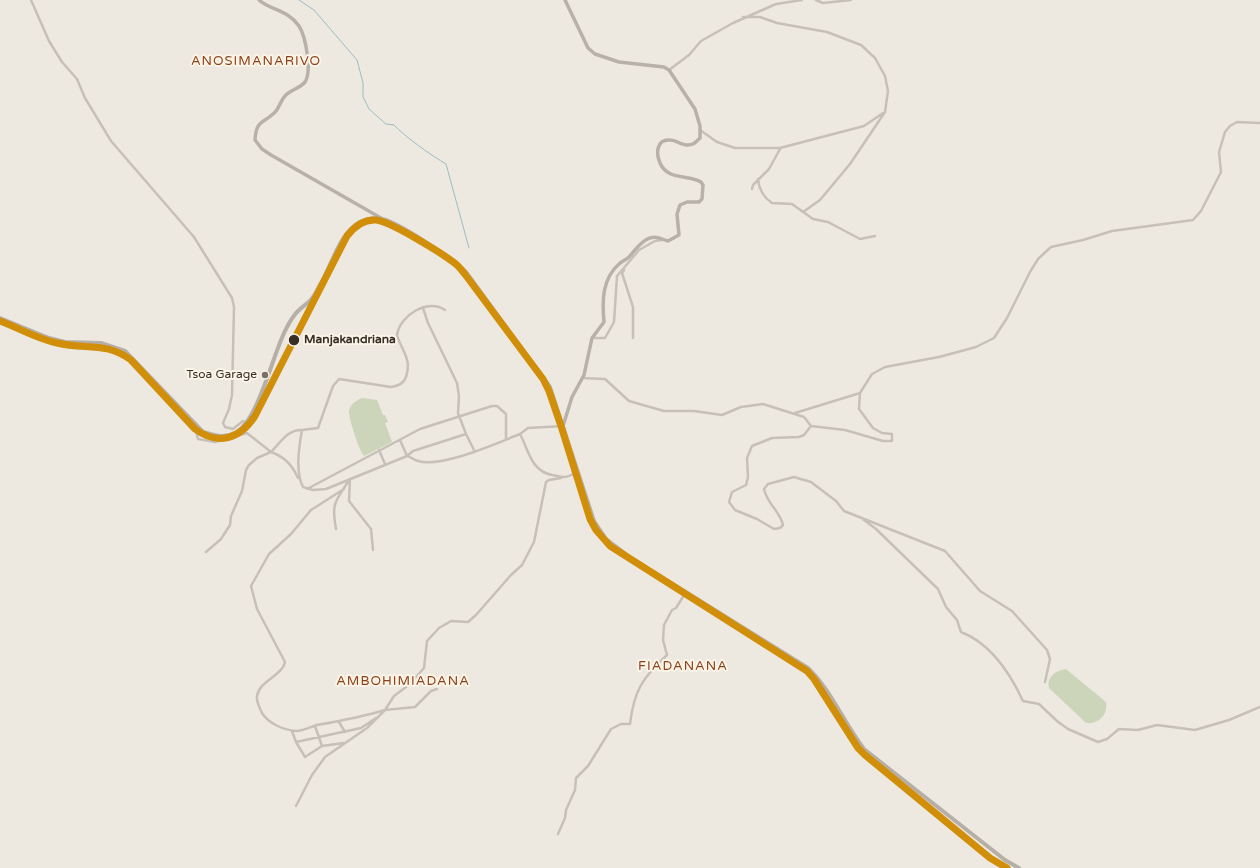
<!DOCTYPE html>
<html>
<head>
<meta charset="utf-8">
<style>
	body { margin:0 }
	canvas { display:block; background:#ede9e0 }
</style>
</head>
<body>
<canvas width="1260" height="868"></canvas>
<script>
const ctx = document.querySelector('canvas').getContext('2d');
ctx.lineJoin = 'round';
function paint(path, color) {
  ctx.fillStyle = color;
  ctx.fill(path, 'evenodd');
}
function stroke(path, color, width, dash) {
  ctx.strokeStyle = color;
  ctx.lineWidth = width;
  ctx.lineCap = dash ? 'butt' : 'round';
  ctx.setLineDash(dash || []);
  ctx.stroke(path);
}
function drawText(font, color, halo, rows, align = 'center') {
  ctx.font = font + ' "Varela Round",sans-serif';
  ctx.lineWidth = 4;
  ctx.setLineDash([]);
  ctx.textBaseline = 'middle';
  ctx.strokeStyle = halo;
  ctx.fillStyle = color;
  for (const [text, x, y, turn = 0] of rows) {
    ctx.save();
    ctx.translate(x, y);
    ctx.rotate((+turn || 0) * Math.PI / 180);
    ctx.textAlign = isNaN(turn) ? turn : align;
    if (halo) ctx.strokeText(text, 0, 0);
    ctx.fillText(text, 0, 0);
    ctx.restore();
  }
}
const green = new Path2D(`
	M362 398 377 400 383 415H385L388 422 385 423 392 442 364 456C359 450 349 420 349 411 350 404 357 400 362 398Z
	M1066 669 1106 702C1108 715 1099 724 1086 723L1049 688C1046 677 1057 670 1066 669Z`);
const stream = new Path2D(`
	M299 0 314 10 357 60 363 83V97L369 109 386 124 394 125C404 136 432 156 446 164L469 248`);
const street = new Path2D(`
	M31 0 49 41 62 62 77 79 85 98 111 141 194 237 232 298 234 307 232 395 229 409 223 423 225 427 233 429 243 421 247 423
	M816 0 823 3 851 0
	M743 17H760L777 23 827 32 861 45 875 58 885 76 888 91 885 112 850 164 820 200 803 212
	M669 70 689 55 701 41 733 23 776 4 802 0
	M700 130 717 142 735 148H780L864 126 883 113
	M758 179C759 190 763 197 772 203L792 204 813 219 828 222 860 239 875 236
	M752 189 753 185 769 169 780 149
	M624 270 622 273 633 307V338
	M423 308 428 323 457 383 459 396 458 413 466 434
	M592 338H605L614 322 617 276 639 250 655 241 662 240
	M582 378 605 379 629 401 664 411H694L722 415 741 407 763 404 804 417 811 426 804 435 799 437 772 438 752 446 747 458 748 477 746 485 732 492 729 502 735 510 757 519 774 529 780 528 783 525C780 511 767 504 764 489L768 484 794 477 811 482 836 501 844 511 945 551 980 591 1012 611 1047 650 1050 659 1045 682
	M795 413 860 393
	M194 424 198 439 215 442 247 433 271 452C280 443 288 429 302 430 299 447 295 471 303 487L313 490 326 489 407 456C411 457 414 460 418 461 442 468 497 443 520 434 529 451 531 471 552 475 565 478 566 478 578 472
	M811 426 845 430 883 441H892V434L882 433 873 428 859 409 860 393 872 374 885 367 939 357 976 347 994 338 1007 318 1030 272 1038 259 1051 247 1083 240 1112 231 1193 220 1201 211 1221 172 1219 152 1225 132 1230 126 1237 122 1260 123
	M302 430 318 428 333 386 339 379 391 387C398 386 404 383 406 377 412 358 402 352 397 335 400 315 428 298 445 310
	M520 434 528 428 563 426
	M400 440 407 456 413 451 466 434 475 452
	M379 450 385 464
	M350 479 349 501 371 529 373 550
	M307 489 420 429 492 406H497L506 414V439
	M344 489 311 510 291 534 269 554 251 586 257 609 285 662C283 675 259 681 257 696 256 701 260 709 262 713 269 724 284 730 296 731 304 731 310 727 317 725 340 721 362 717 385 710L394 696 410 684 424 668 427 641 439 628 451 621 468 622 476 615 511 575 522 565 534 542 546 482 549 480 561 478
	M860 517 876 529 938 589 946 607 957 620 961 632C990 643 1010 673 1023 701L1039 704 1057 721 1068 729 1098 742 1107 739 1119 729 1138 730 1157 725 1195 730 1229 720 1260 707
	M336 529C331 501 336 502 349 480
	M206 552 221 539 230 525 231 516 242 491 246 470 249 465 257 458 271 452C285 457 292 465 298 478
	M339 722 345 732
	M315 726 322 746
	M292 731 296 742 305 757 322 746 344 743
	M296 742 361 728 376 718
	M296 806 312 775 325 757 367 728 385 710 415 707 431 691 437 689
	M558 834 565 818 566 810 575 790 576 778 588 766 611 729 621 724H630C634 691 642 678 667 655L663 640 664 625 672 610 676 608 686 592`);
const secondary = new Path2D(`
	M259 0C270 10 288 10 299 26 306 37 312 72 305 82 299 89 290 90 285 96 280 101 279 110 273 114 262 124 256 121 255 140L262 149 271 155 381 218
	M563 426 572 397 584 375 592 338 604 322C602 301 602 279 619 264 622 261 626 260 629 257 636 249 646 234 659 238 663 239 664 240 668 241L679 235 677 214 680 205 687 202H699L702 199 703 185 701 182C688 174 668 181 660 163 656 154 656 139 670 140 676 140 681 145 687 145 694 145 696 142 700 138V126L695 109 669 70 664 67 619 62 595 54 588 48 565 0`);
const primary = new Path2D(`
	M0 318 49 338 65 342 101 343 125 351 203 432C214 435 224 439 235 433 258 422 273 353 286 329 289 323 293 316 298 311 303 306 310 302 313 297 316 293 318 288 321 283 331 266 338 239 354 226 361 220 373 217 382 219 398 222 455 260 466 272L550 387 594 521 606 539 631 558 808 668C831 690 844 723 864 749L1005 860 1019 868`);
const rail1 = new Path2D(`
	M0 321C19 328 37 339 57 343 86 350 105 341 131 360L195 429C218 446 240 439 255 416L347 236C354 227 363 219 376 220 390 221 445 255 457 265 461 269 464 273 467 277L543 379 549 391 561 426 590 519 596 530 610 546 807 671 814 679 858 748 865 755 990 858 1007 868`);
const markers = [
	[294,340,6,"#382e27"],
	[265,375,4,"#776f68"]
];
const stopNames = [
	["Manjakandriana",304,340]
];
const poiNames = [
	["Tsoa Garage",257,375]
];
const neighbourhoodNames = [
	["ANOSIMANARIVO",256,62],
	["FIADANANA",683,667],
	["AMBOHIMIADANA",403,682]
];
paint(green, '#ccd4b9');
stroke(stream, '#9abdc0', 1);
stroke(street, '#c6c0b9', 2.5);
stroke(secondary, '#b7b1aa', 3.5);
stroke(primary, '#b6afa8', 4);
stroke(rail1, '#d18e08', 7);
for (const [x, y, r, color] of markers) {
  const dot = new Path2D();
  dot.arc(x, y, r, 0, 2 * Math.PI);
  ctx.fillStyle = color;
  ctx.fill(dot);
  stroke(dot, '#fbf4e7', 1.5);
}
drawText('bold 12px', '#382e27', '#fbf4e7', stopNames, 'left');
drawText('12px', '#382e27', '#fbf4e7', poiNames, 'right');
ctx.letterSpacing = '1px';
drawText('13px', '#8c411b', '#fbf4e7', neighbourhoodNames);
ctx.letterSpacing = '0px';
</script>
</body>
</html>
